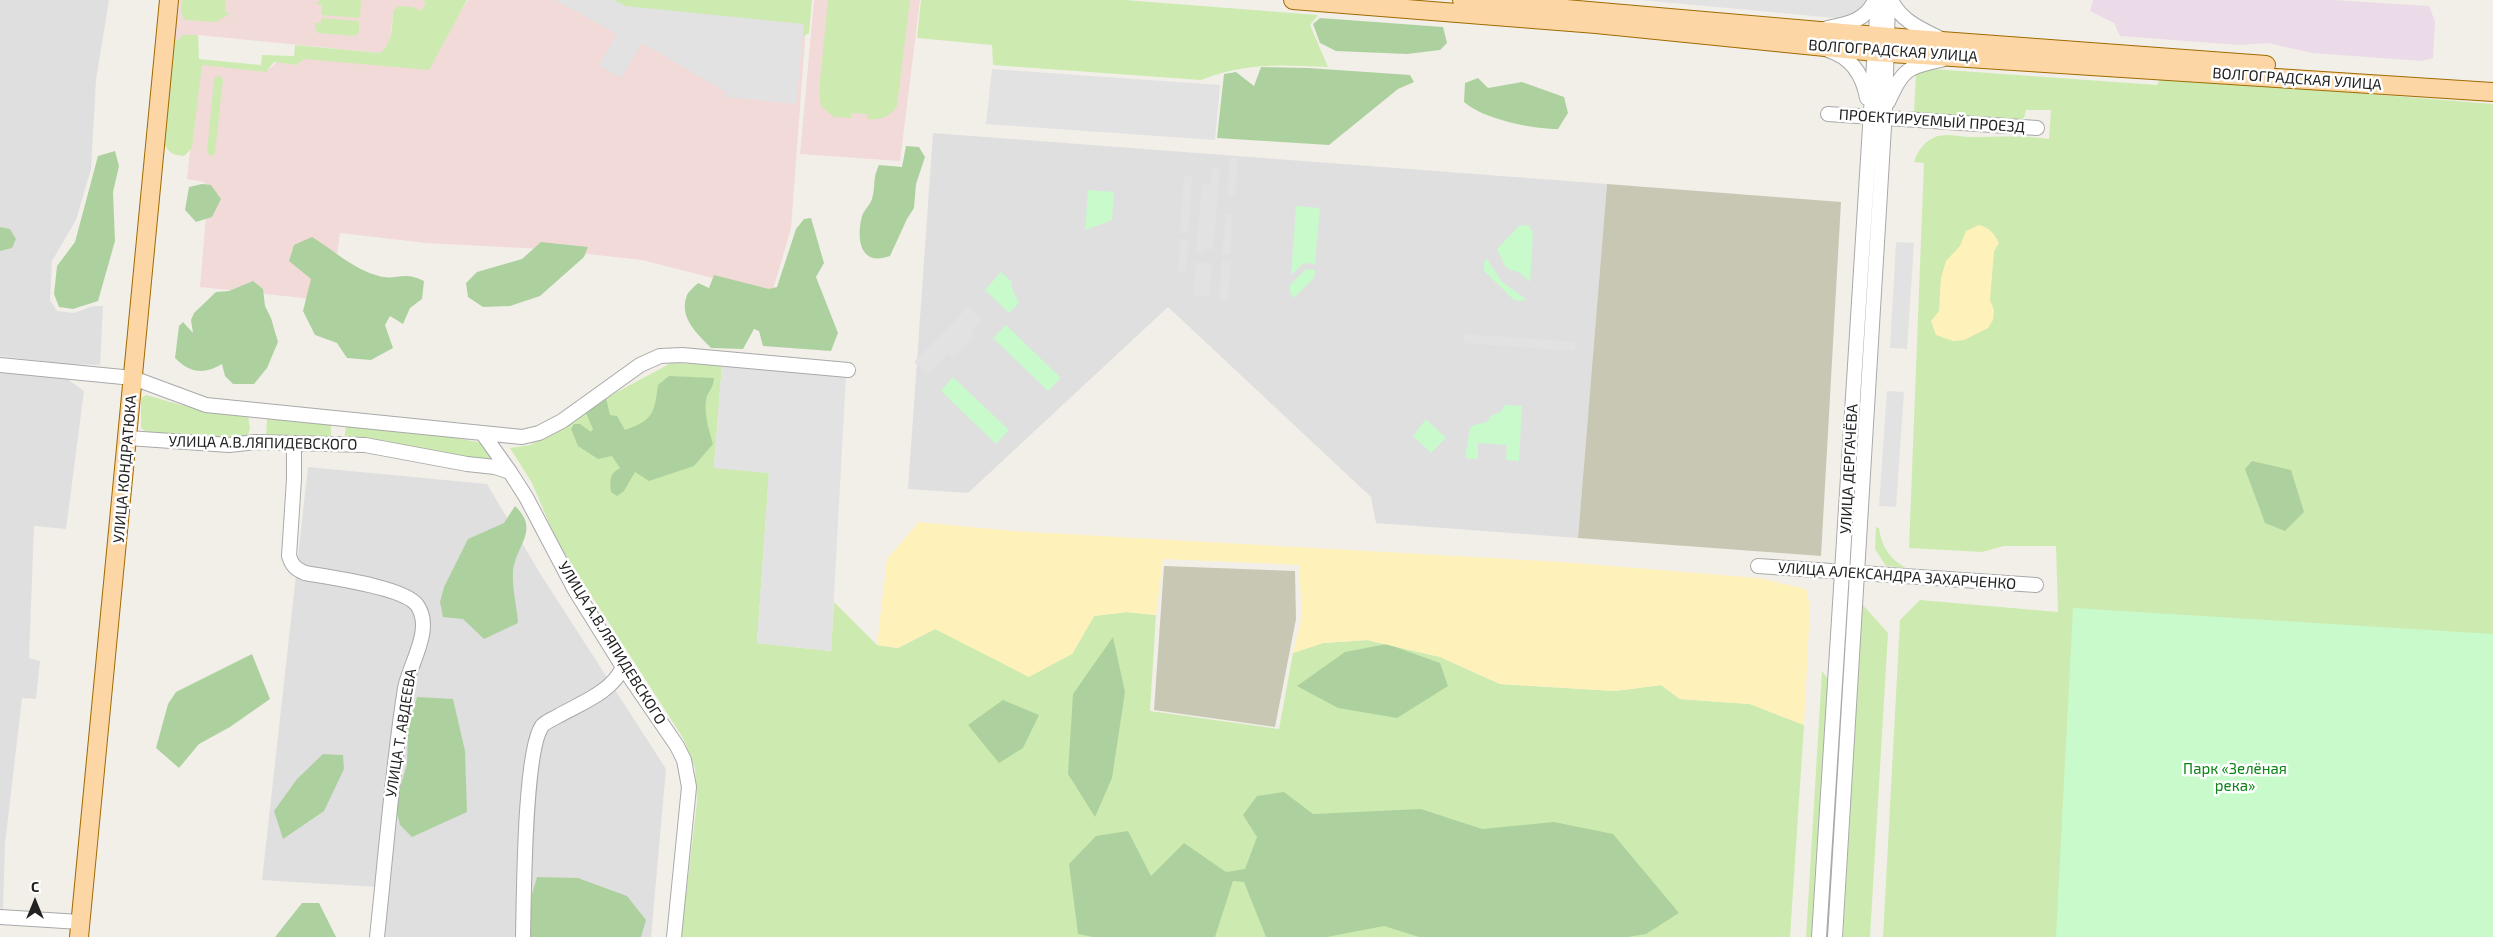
<!DOCTYPE html>
<html>
<head>
<meta charset="utf-8">
<style>
	body { margin:0 }
	#map { position:relative; width:2493px; height:937px; overflow:hidden; background:#f2efe9; font-family:"Exo 2",sans-serif }
	canvas { display:block }
	.north { position:absolute; left:10px; top:877px; width:50px; height:50px; -webkit-text-stroke:4px #fff; paint-order:stroke; rotate:0deg; font-size:14px; font-weight:700; line-height:20px; text-align:center; color:#222 }
	.north::after { content:''; display:block; margin:auto; width:18px; height:22px; background:#222; clip-path:polygon(50% 0,100% 100%,50% 72%,0 100%) }
</style>
</head>
<body>
<div id="map">
<canvas width="2493" height="937"></canvas>
<div class="north">С</div>
</div>
<script>
const ctx = document.querySelector('canvas').getContext('2d');
ctx.lineJoin = 'round';
function paint(path, color) {
  ctx.fillStyle = color;
  ctx.fill(path, 'evenodd');
}
function stroke(path, color, width, dash) {
  ctx.strokeStyle = color;
  ctx.lineWidth = width;
  ctx.lineCap = dash ? 'butt' : 'round';
  ctx.setLineDash(dash || []);
  ctx.stroke(path);
}
function drawText(font, color, halo, rows, align = 'center') {
  ctx.font = font + ' "Exo 2",sans-serif';
  ctx.lineWidth = 5;
  ctx.setLineDash([]);
  ctx.textBaseline = 'middle';
  ctx.strokeStyle = halo;
  ctx.fillStyle = color;
  for (const [text, x, y, turn = 0] of rows) {
    ctx.save();
    ctx.translate(x, y);
    ctx.rotate((+turn || 0) * Math.PI / 180);
    ctx.textAlign = isNaN(turn) ? turn : align;
    if (halo) ctx.strokeText(text, 0, 0);
    ctx.fillText(text, 0, 0);
    ctx.restore();
  }
}
const residential = new Path2D(`
	M0 0H109L96 80 91 169 76 220 52 261 50 300 57 311 74 313 93 306H103L100 365 64 364 0 356Z
	M933 133 1607 184 1578 538 1376 523 1371 497 1168 307 968 493 908 489Z
	M0 372 66 378 84 391 66 529 34 526 29 658 40 661 36 699 22 698 5 844 3 909 0 908Z
	M308 467 487 484 541 575 666 769 651 937H372L377 887 262 880Z`);
const commercial = new Path2D(`
	M177 0H422L426 2 421 11H393L390 40 386 49 380 53 198 35 172 45Z
	M468 0H587L806 27 791 228 772 293 642 260 542 249 426 243 340 233 331 301 200 287 208 192 204 182 187 179 200 63 268 70 277 62 296 65 305 58 426 69Z
	M814 0H920L900 161 800 154Z`);
const industrial = new Path2D(`
	M2093 0H2333L2429 6 2435 21 2433 58 2422 61 2312 53 2268 43 2240 45 2120 36 2114 23 2090 11Z`);
const construction = new Path2D(`
	M1607 184 1841 202 1821 556 1578 538Z
	M1164 566 1295 571 1296 619 1275 727 1154 710Z`);
const grass = new Path2D(`
	M182 0H226L225 12 231 13 216 22 185 20 181 12Z
	M320 0H361L360 18 321 15 322 5 316 4Z
	M422 0H467L429 70 304 59 296 65 274 62 266 72 202 65 192 148 184 156C173 155 169 153 164 144L172 45 183 35H198L199 59 261 65 262 55 294 56 295 45 380 53C393 44 392 25 393 11L399 6 413 7 421 11 426 2Z
	M604 0H812L809 33 804 36 801 32 634 25Z
	M828 0H910L897 106C889 118 881 120 867 119V114L851 113V118L834 117 821 106 819 91Z
	M921 0H1125L1318 15 1310 25 1328 67C1280 65 1248 62 1201 80L993 65 992 45 917 38Z
	M321 18 359 21V32L355 36 318 33 315 29V23H321Z
	M1933 69 2157 85 2161 77 2493 104V937H1883L1900 620 1920 600 2058 612 2056 546H2004L1982 552 1909 548 1924 163 1914 162C1917 152 1923 143 1933 138 1945 132 1958 137 1971 137 1998 137 2022 135 2049 139L2051 110H2026L2024 118 2018 120 1914 112 1916 73Z
	M219 75 223 80 215 153 211 157 207 152 214 79Z
	M671 363 722 365 714 467 769 473 757 643 831 651 834 602 877 645 898 648 935 629 964 643 1072 654 1094 616 1127 612 1156 615 1150 711 1279 729 1293 653 1323 643 1367 640 1440 657 1500 684 1615 691 1661 685 1680 699 1750 704 1804 725 1790 937H681L697 802 695 768 683 738 557 542 532 483 510 448 530 445 617 392Z
	M146 395 206 412 232 413 248 416 250 428 248 435 230 440 152 436 141 428V398Z
	M267 419 331 423V438H266Z
	M346 426 452 437 482 443 498 464 344 440Z
	M1876 527 1879 528C1882 547 1889 558 1906 568L1886 566 1875 549Z
	M1862 604 1888 633 1870 937H1843Z
	M1822 671 1828 679 1812 937H1806Z`);
const forest = new Path2D(`
	M1320 18 1443 27 1447 43 1440 50 1407 54 1336 51 1320 43 1313 24Z
	M1261 67 1308 68 1410 75 1414 82 1398 89 1329 145 1217 138 1224 74 1236 72 1254 86Z
	M1478 78 1488 88 1522 82 1564 97 1568 113 1558 129C1532 129 1483 119 1464 102L1465 83Z
	M906 146 919 147 925 157 916 184 914 208 907 219 890 256C860 267 856 239 862 216 864 210 870 205 872 199 876 186 872 180 879 165L902 167Z
	M115 151 119 166 113 192 115 241 98 301 73 309 59 307 54 294 57 266 75 242 98 156Z
	M202 184 211 185 221 199 212 217 196 222 185 210 189 187Z
	M811 218 824 263 816 277 838 333 831 351 763 346 759 331 754 329 743 349 711 348C698 334 678 318 687 295 689 291 695 286 698 283L709 288 714 275 769 289 777 287 796 229 804 219Z
	M0 227 10 229 16 239 12 248 0 251Z
	M312 237C335 251 353 269 379 276 397 281 402 270 424 281L422 299 410 308 403 324 390 316 385 325 393 348 371 360 347 358 337 343 315 335 303 311 311 279 289 261 294 245Z
	M541 242 588 247 584 257 540 296 510 306 483 307 468 297 466 283 477 272 522 259Z
	M253 281 263 289 265 306 271 318 278 342 267 368 254 384H233L225 376 222 364C204 375 190 373 175 358L179 326 183 322 193 333 191 320 194 313 216 292 229 291Z
	M669 376 714 378C714 388 707 392 706 400 704 415 709 430 713 444L694 466 649 481 635 472 624 491 617 496 611 492C610 480 609 474 620 468L612 456 598 459 578 446 571 429 574 424H580L591 432 593 429 586 413 606 398 610 415 617 416 625 430C654 420 654 413 658 385Z
	M2252 461 2291 470 2304 512 2285 531 2265 523 2245 469Z
	M515 506C541 531 515 545 513 573 512 588 517 607 518 623L484 639 463 619 443 617 440 602 444 587 468 539 504 523Z
	M1113 637 1125 692 1112 778 1095 817 1068 774 1073 694Z
	M1387 644 1440 663 1448 686 1397 718 1338 708 1297 686 1345 652Z
	M252 654 270 699 230 727 199 744 179 768 156 748 168 704 176 692Z
	M417 697 453 699 465 751 467 812 412 837 400 825 395 805 407 764 408 731Z
	M1003 700 1039 715 1023 748 999 763 968 725Z
	M323 754 343 755 344 769 324 811 283 839 274 811 297 779Z
	M1284 792 1313 814 1421 809 1482 829 1554 822 1613 834 1679 913 1646 934 1628 937H1419L1384 926 1327 937H1266L1244 882 1233 881 1215 937H1093L1078 934 1069 864 1096 836 1128 831 1151 876 1184 843 1226 872 1245 869 1257 837 1243 815 1257 796Z
	M537 877 578 878 627 896 646 920 641 937H529L532 894Z
	M302 903H319L336 937H275Z`);
const sand = new Path2D(`
	M1979 225C1990 228 1994 233 1999 243L1994 251 1990 300 1994 310 1993 320 1988 328 1964 340 1953 341 1936 335 1931 321 1939 311 1941 278 1946 261 1960 246 1966 231Z
	M919 522 1013 531 1562 562 1758 578 1806 589 1810 607 1804 725 1750 704 1680 699 1661 685 1615 691 1500 684 1440 657 1367 640 1323 643 1293 653 1302 616 1299 565 1163 559 1156 615 1127 612 1094 616 1072 654 1029 677 935 629 898 648 877 645 887 559Z`);
const park = new Path2D(`
	M1088 190 1114 192 1112 220 1085 230Z
	M1296 206 1320 208 1315 264 1304 263 1291 275Z
	M1528 225 1533 232 1530 282 1519 272 1510 270 1505 266 1497 249 1519 226Z
	M1487 259 1502 282 1526 299 1523 301 1514 300 1484 271V262Z
	M1306 269 1315 270 1314 278 1294 298 1290 293V285Z
	M1001 272 1012 282 1011 286 1019 303 1009 313 985 290Z
	M1006 325 1061 378 1048 391 993 338Z
	M953 377 1009 430 996 444 941 391Z
	M1504 405 1522 406 1519 461 1506 460 1507 445 1478 443V459L1465 458 1470 428 1474 425 1487 422 1491 416 1502 411Z
	M1426 419 1446 438 1431 453 1413 436Z
	M2073 608 2493 634V937H2056Z`);
const parking = new Path2D(`
	M555 0H614L625 6 804 24 796 104 726 97V92L642 43 621 78 599 65 617 34Z
	M1641 0H1865L1864 9 1846 19Z
	M992 69 1220 85 1215 140 986 124Z
	M1230 157 1238 158 1235 195H1227Z
	M1212 167 1220 168 1213 250 1205 249 1204 252H1196L1202 184 1210 185Z
	M1184 176 1192 177 1188 234 1180 233Z
	M1226 213 1233 214 1230 255 1222 254Z
	M1180 239 1189 240 1186 273 1178 272Z
	M1896 242 1914 243 1907 349 1890 348Z
	M1222 260 1231 261 1228 299H1219Z
	M1196 262 1212 264 1209 297 1193 296Z
	M968 307 981 320 970 331 975 336 953 359 948 354 928 375 914 362Z
	M1464 334 1576 342 1575 351 1463 343Z
	M722 365 846 375 831 651 757 643 769 473 714 468Z
	M1887 391 1904 392 1896 507 1879 506Z`);
const minor = new Path2D(`
	M1891 0C1901 21 1921 29 1941 39
	M1827 28C1847 24 1866 21 1875 0
	M1828 50C1851 57 1863 75 1867 98
	M1888 102C1903 70 1906 67 1941 60
	M1828 114 2037 128
	M0 365 133 378 206 405 522 437 539 433 562 421 640 365 660 356 682 355 848 370
	M483 434 510 472
	M128 438 229 445 256 442 365 445 467 464 495 467 510 472 526 497 575 590 623 667 677 746 684 760 689 787 674 937
	M294 443V479L289 556C292 566 296 569 305 573 328 577 404 587 417 605 434 629 410 663 405 688 392 771 386 854 377 937
	M1758 566 2036 585
	M0 917 80 922
	M523 937C524 899 524 751 542 726 545 722 553 719 558 716 581 703 612 692 623 667
	M1819 937 1878 0
	M1835 937 1885 110 1888 0`);
const major = new Path2D(`
	M1293 0 1596 24 1875 52 2493 92
	M1462 0 1901 38 2266 65
	M79 937 169 0`);
const streetNames = [
	["ВОЛГОГРАДСКАЯ УЛИЦА",1893,51,4],
	["ВОЛГОГРАДСКАЯ УЛИЦА",2297,79,4],
	["ПРОЕКТИРУЕМЫЙ ПРОЕЗД",1932,121,4],
	["УЛИЦА А.В.ЛЯПИДЕВСКОГО",263,443,1],
	["УЛИЦА КОНДРАТЮКА",125,469,-85],
	["УЛИЦА ДЕРГАЧЁВА",1849,469,-87],
	["УЛИЦА АЛЕКСАНДРА ЗАХАРЧЕНКО",1897,576,4],
	["УЛИЦА А.В.ЛЯПИДЕВСКОГО",612,643,58],
	["УЛИЦА Т. АВДЕЕВА",401,733,-81]
];
const parkNames = [
	["Парк «Зелёная",2235,769],
	["река»",2235,786]
];
paint(residential, '#e0dfdf');
paint(commercial, '#f2dad9');
paint(industrial, '#ebdbe8');
paint(construction, '#c7c7b4');
paint(grass, '#cdebb0');
paint(forest, '#add19e');
paint(sand, '#fff1ba');
paint(park, '#c8facc');
paint(parking, '#e2e2e2');
stroke(minor, '#a9a9a9', 16);
stroke(major, '#a06b00', 20);
stroke(minor, '#fff', 14);
stroke(major, '#fcd6a4', 18);
drawText('15px', '#222', '#fff', streetNames);
drawText('15px', '#0c8416', '#fff', parkNames);
</script>
</body>
</html>
